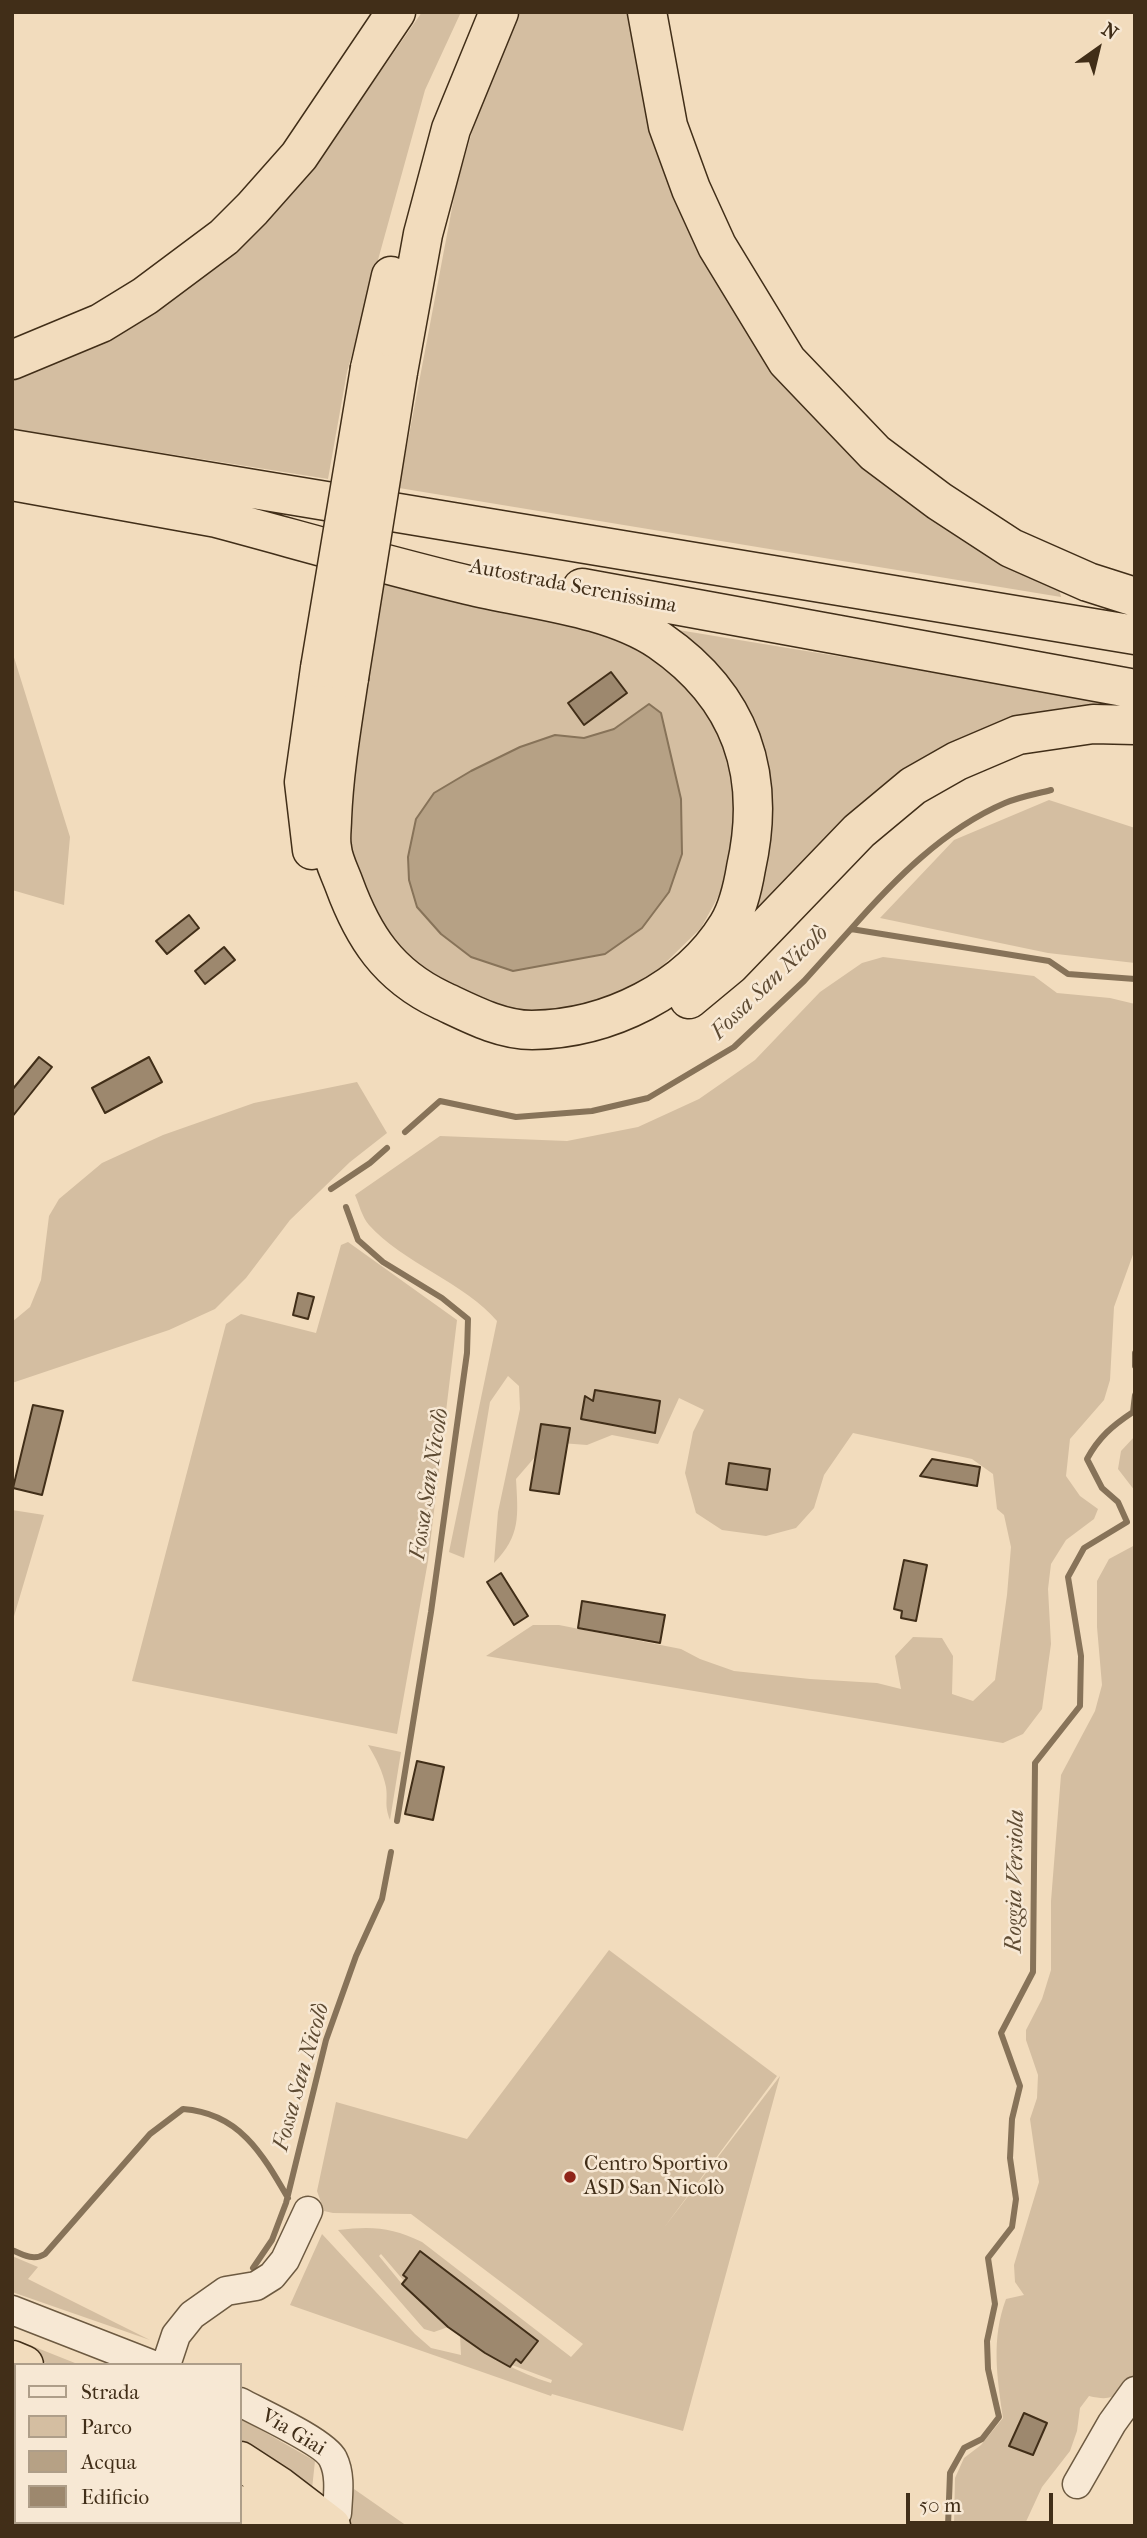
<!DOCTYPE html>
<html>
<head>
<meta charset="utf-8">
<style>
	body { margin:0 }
	#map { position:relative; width:1147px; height:2538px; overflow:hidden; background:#f2dcbd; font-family:"IM FELL French Canon",serif }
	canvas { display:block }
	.frame { position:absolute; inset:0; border:14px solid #412e18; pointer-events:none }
	.legend { position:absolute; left:14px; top:2363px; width:228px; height:161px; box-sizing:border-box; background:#f7e8d4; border:2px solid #ae9e89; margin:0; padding:9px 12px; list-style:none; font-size:21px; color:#412e18 }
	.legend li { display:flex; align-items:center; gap:14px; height:35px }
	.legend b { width:35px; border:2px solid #ae9e89 }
	.north { position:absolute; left:1063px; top:14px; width:70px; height:70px; -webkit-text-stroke:5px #f7e8d4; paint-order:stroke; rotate:34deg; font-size:19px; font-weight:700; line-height:28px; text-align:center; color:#412e18 }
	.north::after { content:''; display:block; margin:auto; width:24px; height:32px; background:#412e18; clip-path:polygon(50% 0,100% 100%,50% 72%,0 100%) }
	.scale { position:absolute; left:906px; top:2493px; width:147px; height:32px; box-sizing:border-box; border:4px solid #412e18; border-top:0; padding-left:9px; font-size:21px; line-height:24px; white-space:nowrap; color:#412e18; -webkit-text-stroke:5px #f7e8d4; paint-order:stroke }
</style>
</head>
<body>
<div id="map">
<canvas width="1147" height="2538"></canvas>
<div class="frame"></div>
<ul class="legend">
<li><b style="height:9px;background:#f7e8d4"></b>Strada</li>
<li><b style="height:19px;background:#d4bea1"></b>Parco</li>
<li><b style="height:19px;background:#b6a185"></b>Acqua</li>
<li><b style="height:19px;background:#9d886e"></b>Edificio</li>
</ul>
<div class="north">N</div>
<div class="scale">50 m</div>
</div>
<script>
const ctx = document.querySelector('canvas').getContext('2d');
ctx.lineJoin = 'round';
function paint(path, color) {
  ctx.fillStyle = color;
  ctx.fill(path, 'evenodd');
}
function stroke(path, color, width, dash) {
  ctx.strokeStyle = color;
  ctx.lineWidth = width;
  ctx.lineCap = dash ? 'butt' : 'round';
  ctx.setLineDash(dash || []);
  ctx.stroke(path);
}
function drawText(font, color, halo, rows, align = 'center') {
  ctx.font = font + ' "IM FELL French Canon",serif';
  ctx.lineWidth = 5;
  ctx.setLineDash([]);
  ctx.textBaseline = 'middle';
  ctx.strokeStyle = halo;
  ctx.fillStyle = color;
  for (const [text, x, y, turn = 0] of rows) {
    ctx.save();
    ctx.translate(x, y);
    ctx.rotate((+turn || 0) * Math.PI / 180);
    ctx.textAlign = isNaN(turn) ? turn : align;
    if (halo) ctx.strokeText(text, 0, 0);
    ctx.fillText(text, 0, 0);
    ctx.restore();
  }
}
const green = new Path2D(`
	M422 12H461L425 90 347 372 328 479 12 429V370L275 210 342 127Z
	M514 12H641L780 362 1056 576 1061 597 399 488 456 187 500 36Z
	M382 584 621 629 706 701 728 745 739 810 730 875 701 928 657 971 609 999 546 1013 470 1005 423 977 373 920 343 829Z
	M666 628 1135 705 1027 718 709 965 762 780Z
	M12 651 70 837 64 905 12 890Z
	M1049 800 1135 828V963L1048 953 880 918 954 840Z
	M883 957 1034 976 1057 993 1110 998 1135 1004V1249L1114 1307 1110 1380 1104 1400 1070 1439 1066 1476 1080 1496 1098 1509 1094 1519 1066 1540 1051 1564 1048 1589 1051 1644 1042 1709 1023 1734 1003 1743 486 1656 533 1625H559L681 1649 700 1659 734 1671 810 1679 877 1683 901 1689 895 1656 913 1637 942 1638 953 1656 952 1694 973 1701 995 1680 1007 1595 1011 1547 1004 1515 997 1509 993 1474 972 1459 853 1433 824 1475 814 1508 796 1528 766 1536 722 1530 696 1513 685 1473 693 1432 704 1410 679 1398 658 1444 612 1435 587 1445 548 1442 516 1479C518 1515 521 1536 494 1563L498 1512 520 1409 519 1386 508 1376 490 1402 464 1558 449 1552 497 1321C466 1284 402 1262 369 1225 362 1217 359 1204 355 1195L440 1136 567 1141 638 1127 699 1099 755 1060 820 992 862 963Z
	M357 1082 387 1133 350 1162 290 1220 246 1278 215 1309 169 1330 12 1383V1322L30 1307 41 1280 49 1216 59 1199 102 1163 163 1135 254 1103Z
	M348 1242 457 1320 428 1561 397 1734 132 1681 226 1324 241 1314 316 1333 341 1245Z
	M1135 1436V1491L1118 1469 1121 1451Z
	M12 1510 44 1515 12 1623Z
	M1135 1545V2379C1117 2395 1114 2402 1089 2396L1080 2408 1077 2431 1070 2451 1042 2487 1024 2526H954L955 2478 964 2458 981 2445 1003 2418C997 2377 991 2339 1006 2299L1024 2295 1015 2282 1014 2265 1039 2182 1030 2119 1037 2098 1038 2075 1026 2040V2030L1042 1999 1051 1970V1901L1061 1775 1095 1711 1102 1685 1097 1627V1581L1109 1559Z
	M368 1745 401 1752 390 1820C384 1804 388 1801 386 1787 383 1772 376 1758 368 1745Z
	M609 1950 777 2076 663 2229 780 2076 683 2431 552 2394 551 2396 290 2305 322 2234 415 2334 431 2348 461 2355 460 2336C489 2356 518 2373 551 2383L552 2380 512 2365 516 2359 522 2363 538 2341 421 2252 403 2274 407 2278 404 2281 381 2254 379 2256 402 2284 448 2327 434 2332 424 2329 338 2230C372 2226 391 2227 422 2242L571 2357 583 2344 411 2214 333 2213 324 2211 317 2191 336 2102 467 2139Z
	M12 2256 38 2267 28 2279 150 2340 12 2292Z
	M12 2338 80 2365H51L12 2348Z
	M240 2418 315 2461 311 2498 240 2450Z
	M354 2489 407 2526H351L345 2521Z
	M12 2501 16 2503V2522H56L63 2526H12Z`);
const water = new Path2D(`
	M649 704 661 713 681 799 682 854 669 892 642 928 605 954 513 971 471 957 441 934 417 907 409 880 408 857 416 819 434 793 471 771 520 747 555 735 584 738 614 729Z`);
const stream = new Path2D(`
	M851 929C894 880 944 829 1005 803 1019 797 1036 794 1051 790
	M405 1132 440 1101 516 1117 592 1111 648 1098 734 1047 804 981 851 929 1049 961 1068 974 1135 979
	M331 1189 370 1163 387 1148
	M346 1207 358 1240 383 1262 442 1298 468 1319 467 1353 431 1612 397 1821
	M1135 1353V1366
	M12 2250C23 2255 34 2261 45 2254L150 2134 183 2109C239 2113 262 2153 288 2198
	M253 2268 272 2240 286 2203 326 2040 356 1956 382 1899 391 1852
	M948 2526 950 2473 964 2448 982 2439 999 2417 988 2369 987 2341 995 2304 988 2258 1012 2227 1016 2199 1010 2158 1012 2119 1020 2086 1001 2033 1033 1972 1035 1763 1080 1706 1081 1656 1068 1577 1084 1548 1127 1522 1118 1502 1102 1488 1087 1459C1099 1437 1112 1426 1133 1412L1135 1395`);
const building = new Path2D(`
	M611 672 627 693 584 725 568 703Z
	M189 915 199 928 167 954 156 941Z
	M224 947 235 960 205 984 195 971Z
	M39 1057 52 1067 12 1117V1090Z
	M149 1057 162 1082 105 1113 92 1088Z
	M298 1293 314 1297 308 1319 293 1315Z
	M595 1390 660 1401 655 1433 581 1419 585 1396 593 1401Z
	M33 1405 63 1411 42 1495 13 1488Z
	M541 1424 570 1428 559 1494 530 1490Z
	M932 1459 980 1467 977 1486 920 1476Z
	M729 1463 770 1469 767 1490 726 1484Z
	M904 1560 927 1565 916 1621 901 1618 902 1611 894 1609Z
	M501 1573 528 1616 514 1625 487 1582Z
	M582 1601 665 1615 660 1643 578 1628Z
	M417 1761 444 1767 433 1820 405 1814Z
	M420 2251 538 2341 521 2363 516 2359 510 2367 485 2353 448 2327 402 2284 407 2278 403 2275Z
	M1024 2413 1047 2423 1033 2455 1009 2446Z`);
const minor = new Path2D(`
	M12 2310 153 2365
	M166 2365 176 2335 192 2315 226 2291 256 2286 272 2276 285 2260 308 2211
	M240 2402C258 2412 325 2442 333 2459 341 2475 338 2495 337 2513
	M1077 2484 1112 2423 1135 2391`);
const highway = new Path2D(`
	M647 12 668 126 691 189 717 246 787 361 875 453 939 501 1011 548 1088 582 1135 597
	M12 360 101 323 145 296 224 237 252 209 299 156 396 12
	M370 368 391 276
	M398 372 423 234 451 129 499 12
	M12 449 1135 635
	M12 481 234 521
	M209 516C295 539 381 564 468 585 529 600 608 606 660 641 741 697 767 774 746 868 743 886 737 910 728 925 688 990 608 1029 532 1030 500 1030 469 1013 441 1000 388 975 363 936 344 884 340 873 333 860 332 848 330 839 332 828 332 819 334 771 342 725 349 678
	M582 588 1135 689
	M312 850 304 782 320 668
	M689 999 730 965 859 831 913 786 957 761 1018 735 1093 724 1135 725
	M12 2360 24 2365
	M12 2397 16 2399
	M12 2443 16 2445
	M240 2461 280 2487 331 2526
	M240 2505 280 2526
	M189 2522 197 2526`);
const highwayBridge = new Path2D(`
	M320 668 370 368
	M349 678 398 372`);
const markers = [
	[570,2177,7,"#8f2418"]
];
const streetNames = [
	["Autostrada Serenissima",573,587,11],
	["Via Giai",293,2433,31]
];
const poiNames = [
	["Centro Sportivo",584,2165],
	["ASD San Nicolò",584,2189]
];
const waterNames = [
	["Fossa San Nicolò",770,983,-44],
	["Fossa San Nicolò",430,1484,-81],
	["Roggia Versiola",1016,1881,-89],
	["Fossa San Nicolò",302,2077,-74]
];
paint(green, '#d4bea1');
paint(water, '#b6a185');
stroke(water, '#877359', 2);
stroke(stream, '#877359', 6);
paint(building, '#9d886e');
stroke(building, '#412e18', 2);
stroke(minor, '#6d5a41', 31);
stroke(highway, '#412e18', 41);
stroke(minor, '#f7e8d4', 28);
stroke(highway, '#f2dcbd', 38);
stroke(highwayBridge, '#412e18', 41, []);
stroke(highwayBridge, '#f2dcbd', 38);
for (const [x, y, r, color] of markers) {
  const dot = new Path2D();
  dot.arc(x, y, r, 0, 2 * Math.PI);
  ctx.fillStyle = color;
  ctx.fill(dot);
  stroke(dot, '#f7e8d4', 2.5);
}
drawText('21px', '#412e18', '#f7e8d4', streetNames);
drawText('21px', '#412e18', '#f7e8d4', poiNames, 'left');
drawText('italic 23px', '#5e4b33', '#f7e8d4', waterNames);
</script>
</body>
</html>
